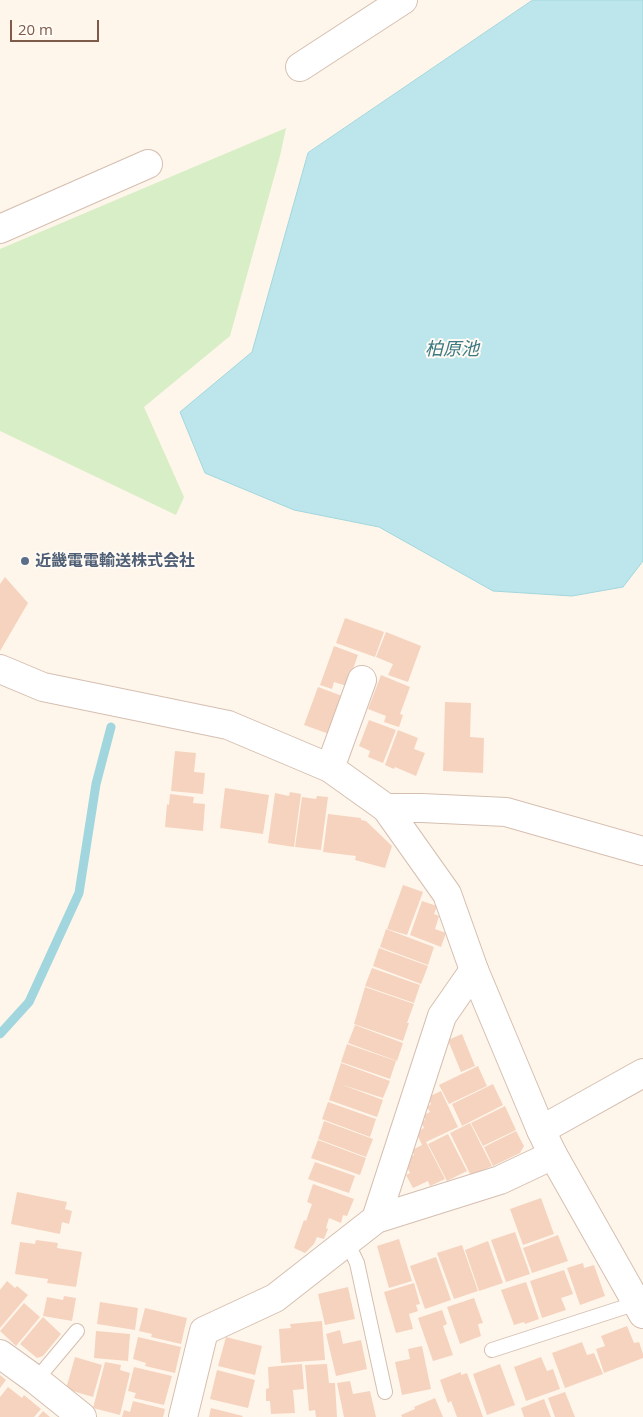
<!DOCTYPE html>
<html>
<head>
<meta charset="utf-8">
<style>
	body { margin:0 }
	#map { position:relative; width:643px; height:1417px; overflow:hidden; background:#fef6ea; font-family:"Open Sans",sans-serif }
	canvas { display:block }
	.scale { position:absolute; left:10px; top:20px; width:89px; height:22px; box-sizing:border-box; border:2px solid #7d5a4a; border-top:0; padding-left:6px; font-size:15px; line-height:18px; white-space:nowrap; color:#7d5a4a; -webkit-text-stroke:4px #fffaf3; paint-order:stroke }
</style>
</head>
<body>
<div id="map">
<canvas width="643" height="1417"></canvas>
<div class="scale">20 m</div>
</div>
<script>
const ctx = document.querySelector('canvas').getContext('2d');
ctx.lineJoin = 'round';
function paint(path, color) {
  ctx.fillStyle = color;
  ctx.fill(path, 'evenodd');
}
function stroke(path, color, width, dash) {
  ctx.strokeStyle = color;
  ctx.lineWidth = width;
  ctx.lineCap = dash ? 'butt' : 'round';
  ctx.setLineDash(dash || []);
  ctx.stroke(path);
}
function drawText(font, color, halo, rows, align = 'center') {
  ctx.font = font + ' "Open Sans","Noto Sans JP",sans-serif';
  ctx.lineWidth = 4;
  ctx.setLineDash([]);
  ctx.textBaseline = 'middle';
  ctx.strokeStyle = halo;
  ctx.fillStyle = color;
  for (const [text, x, y, turn = 0] of rows) {
    ctx.save();
    ctx.translate(x, y);
    ctx.rotate((+turn || 0) * Math.PI / 180);
    ctx.textAlign = isNaN(turn) ? turn : align;
    if (halo) ctx.strokeText(text, 0, 0);
    ctx.fillText(text, 0, 0);
    ctx.restore();
  }
}
const green = new Path2D(`
	M286 128 280 156 230 336 144 407 184 497 176 515 0 431V249Z`);
const water = new Path2D(`
	M533 0H643V561L623 587 572 596 493 591 379 527 294 510 205 473 180 412 252 352 308 153Z`);
const stream = new Path2D(`
	M0 1034 29 1002 79 893 96 784 111 727`);
const building = new Path2D(`
	M5 577 28 603 0 651V584Z
	M345 618 384 632 375 657 336 643Z
	M386 632 421 646 408 682 388 675 393 664 376 657Z
	M334 646 358 655 347 686 334 682 332 689 320 685Z
	M381 675 410 687 400 714 403 715 399 727 384 722 386 716 368 709Z
	M318 687 345 697 332 735 304 725Z
	M445 702 471 703 470 737 484 738 483 773 443 771Z
	M369 720 396 730 383 763 368 757 370 751 359 746Z
	M398 730 418 738 414 749 425 753 416 776 395 767 394 769 385 765Z
	M175 751 196 753 194 772 205 773 203 794 171 791Z
	M225 788 269 795 263 834 220 828Z
	M290 792 301 794 294 847 268 843 275 793 289 796Z
	M170 794 194 797 193 803 205 804 203 831 165 827 167 804 169 805Z
	M317 796 328 797 321 850 295 847 302 797 316 799Z
	M328 814 361 818V820L366 821 392 846 385 868 355 860 356 856 323 852Z
	M403 885 423 892 407 935 387 929Z
	M422 901 437 906 434 914 439 916 435 929 446 933 441 947 410 935Z
	M386 929 434 947 428 965 380 947Z
	M379 948 428 966 421 984 373 966Z
	M372 968 420 985 414 1003 365 986Z
	M365 987 414 1004 407 1023H409L403 1041 354 1024Z
	M355 1025 403 1043 397 1061 348 1043Z
	M462 1034 475 1066 461 1072 448 1040Z
	M347 1044 396 1061 390 1079 341 1062Z
	M341 1063 390 1081 383 1098 340 1084 383 1100 377 1117 329 1100Z
	M478 1066 487 1086 449 1104 439 1085Z
	M493 1084 503 1105 462 1126 452 1104Z
	M441 1091 458 1127 426 1142 445 1179 430 1186 428 1181 413 1188 406 1175 410 1173 403 1160 414 1155 412 1150 422 1145 416 1132 424 1128 421 1122 425 1120 424 1115 430 1112 427 1107 431 1104 428 1097Z
	M328 1102 376 1119 370 1137 322 1119Z
	M505 1106 516 1130 483 1146 471 1123Z
	M324 1121 373 1139 366 1157 318 1139Z
	M470 1123 492 1166 471 1176 450 1133Z
	M516 1131 524 1146 520 1153 493 1166 484 1147Z
	M448 1134 467 1171 447 1181 428 1144Z
	M318 1140 366 1158 360 1175 311 1158Z
	M315 1162 355 1176 349 1193 308 1179Z
	M313 1184 354 1199 347 1216 343 1215 341 1223 329 1218 326 1228 328 1229 324 1239 317 1237 314 1244 305 1253 294 1248 304 1220 306 1221 312 1204 307 1202Z
	M17 1192 67 1202 65 1209 72 1211 69 1224 62 1222 60 1234 11 1224Z
	M541 1198 554 1234 523 1245 510 1209Z
	M515 1232 530 1274 506 1282 491 1240Z
	M558 1235 568 1261 532 1273 523 1248Z
	M399 1239 412 1281 389 1288 377 1246Z
	M36 1240 58 1243 57 1248 82 1252 76 1287 47 1283 48 1279 15 1274 20 1242 35 1244Z
	M488 1241 503 1283 479 1291 465 1250Z
	M462 1245 478 1291 454 1299 437 1253Z
	M436 1257 451 1300 425 1309 410 1266Z
	M583 1263 584 1268 594 1265 605 1296 580 1305 567 1268Z
	M564 1270 573 1294 561 1298 566 1310 542 1318 530 1281Z
	M7 1281 15 1288 17 1286 28 1295 0 1328V1290Z
	M526 1282 539 1319 525 1324 524 1322 514 1325 501 1290Z
	M414 1283 420 1304 416 1305 418 1311 409 1314 413 1329 396 1333 384 1292Z
	M348 1287 355 1319 325 1325 318 1294Z
	M64 1296 76 1298 72 1321 43 1316 47 1297 63 1300Z
	M474 1298 483 1323 478 1324 481 1336 460 1344 447 1307Z
	M100 1302 138 1308 135 1330 97 1324Z
	M24 1303 40 1317 16 1346 0 1331Z
	M145 1308 187 1318 181 1344 151 1337 152 1334 139 1331Z
	M442 1310 447 1324 443 1326 453 1355 433 1361 418 1318Z
	M43 1317 61 1334 43 1356 37 1358 20 1344Z
	M322 1321 325 1360 281 1363 279 1329 291 1328 290 1324Z
	M627 1326 634 1343 639 1342 643 1354V1358L604 1373 596 1349 605 1346 601 1336Z
	M340 1330 343 1344 361 1340 367 1369 336 1376 326 1334Z
	M96 1331 130 1334 128 1361 94 1358Z
	M138 1337 181 1347 175 1373 145 1366 146 1363 133 1359Z
	M226 1337 262 1346 255 1375 218 1366Z
	M582 1342 587 1355 594 1353 603 1374 565 1388 552 1353Z
	M422 1346 431 1389 402 1395 395 1362 410 1359 408 1349Z
	M75 1357 102 1365 93 1397 66 1389Z
	M541 1357 547 1371 553 1369 560 1389 526 1401 514 1367Z
	M105 1362 121 1365 120 1370 130 1373 120 1415 93 1408Z
	M302 1364 304 1389 293 1390 295 1413 271 1414 270 1401H266V1389L269 1388 268 1367Z
	M327 1364 329 1383H335L337 1417H316L315 1410 309 1411 305 1365Z
	M500 1364 515 1405 487 1415 473 1374Z
	M134 1367 172 1376 164 1405 134 1398 136 1393 128 1391Z
	M217 1370 255 1380 248 1408 210 1399Z
	M461 1372V1375L467 1373 483 1417H457L451 1401 448 1403 440 1380Z
	M0 1375 6 1380 0 1388Z
	M350 1381 353 1394 370 1391 376 1417H344L337 1383Z
	M8 1387 22 1398 24 1395 41 1409 34 1417H0V1397Z
	M565 1392 575 1417H555L548 1398Z
	M435 1398 443 1417H402L401 1415 415 1409 414 1407Z
	M544 1399 551 1417H524L521 1408Z
	M133 1401 165 1409 163 1417H122L124 1410 130 1412Z
	M211 1408 243 1416 242 1417H209Z
	M43 1411 50 1417H38Z`);
const service = new Path2D(`
	M347 1242 357 1263 385 1392
	M492 1350 637 1303
	M36 1380 77 1331`);
const minor = new Path2D(`
	M300 67 403 0
	M0 229 148 164
	M330 768 362 680
	M386 808H422L506 812 643 851
	M541 1130 643 1073
	M376 1219 442 1016 474 970
	M0 1354 36 1380 82 1417
	M183 1417 204 1331 275 1298 376 1219 500 1180 553 1155`);
const tertiary = new Path2D(`
	M0 669 43 687 228 725 330 768 386 808 447 894 474 970 541 1130 553 1155 643 1314`);
const markers = [
	[25,561,5,"#5c6f8a"]
];
const serviceNames = [
	["近畿電電輸送株式会社",35,561]
];
const waterNames = [
	["柏原池",452,350]
];
paint(green, '#d8eec6');
paint(water, '#bce6eb');
stroke(water, '#a1d6de', 1);
stroke(stream, '#a1d6de', 9);
paint(building, '#f6d3bf');
stroke(service, '#d5bfb1', 16);
stroke(minor, '#d5bfb1', 30);
stroke(tertiary, '#d5bfb1', 30);
stroke(service, '#fff', 14);
stroke(minor, '#fff', 28);
stroke(tertiary, '#fff', 28);
for (const [x, y, r, color] of markers) {
  const dot = new Path2D();
  dot.arc(x, y, r, 0, 2 * Math.PI);
  ctx.fillStyle = color;
  ctx.fill(dot);
  stroke(dot, '#fffaf3', 2);
}
drawText('bold 16px', '#4e5e75', '#fffaf3', serviceNames, 'left');
drawText('italic 18px', '#3b7983', '#fffaf3', waterNames);
</script>
</body>
</html>
